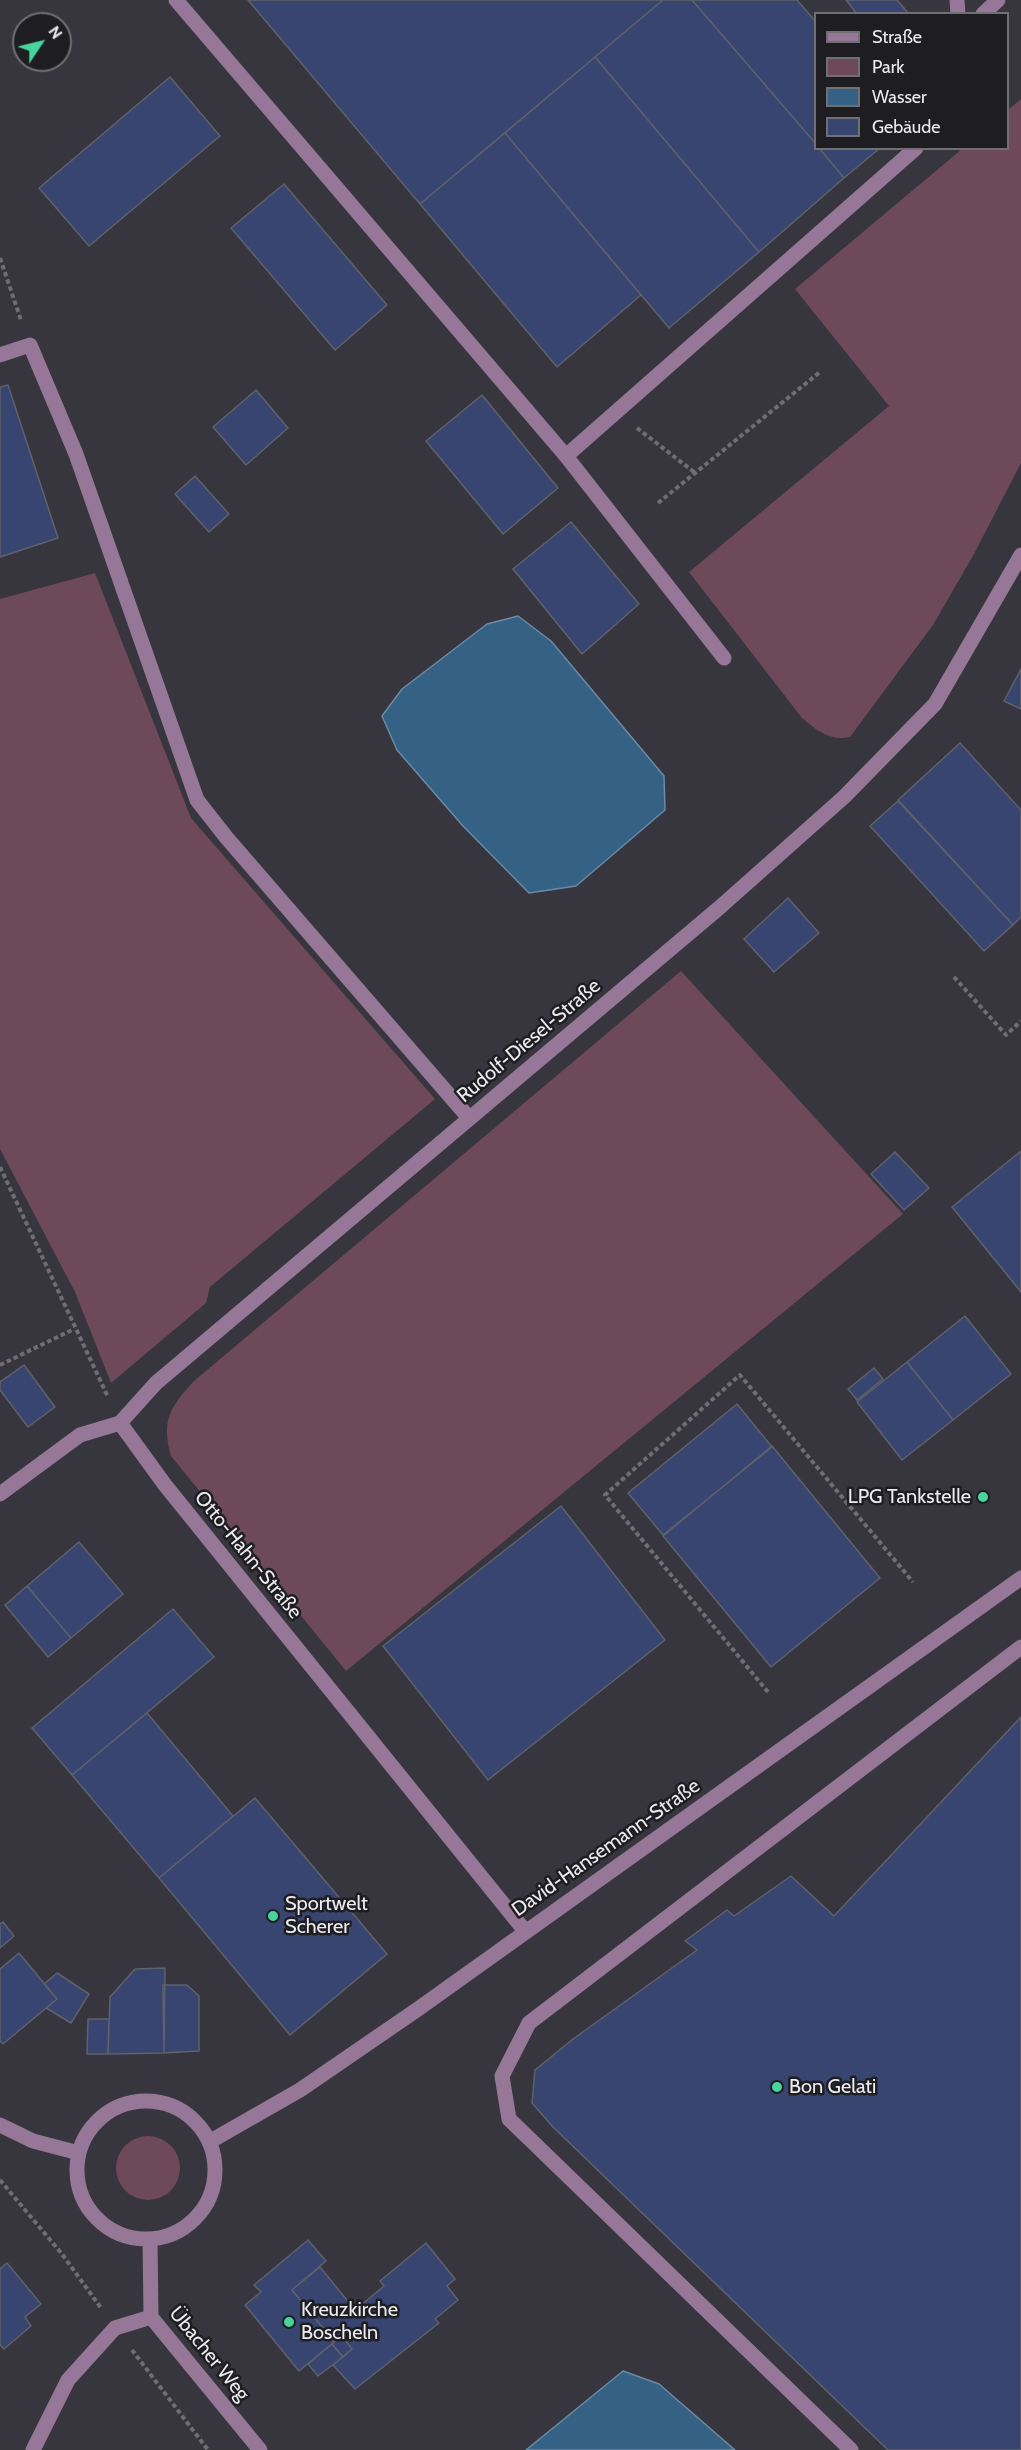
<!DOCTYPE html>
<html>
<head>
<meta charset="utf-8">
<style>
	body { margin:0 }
	#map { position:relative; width:1021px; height:2450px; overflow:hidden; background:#37353d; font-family:Cabin,sans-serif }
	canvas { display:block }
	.legend { position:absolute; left:814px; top:12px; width:195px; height:138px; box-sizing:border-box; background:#1e1d21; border:2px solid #706f74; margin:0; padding:8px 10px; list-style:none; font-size:18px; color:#ecebf0 }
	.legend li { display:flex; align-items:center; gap:12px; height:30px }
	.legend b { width:30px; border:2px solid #706f74 }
	.north { position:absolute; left:12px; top:12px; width:60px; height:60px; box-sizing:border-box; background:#1e1d21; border:2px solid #706f74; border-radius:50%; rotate:55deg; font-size:16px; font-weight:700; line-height:24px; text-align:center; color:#ecebf0 }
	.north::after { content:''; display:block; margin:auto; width:21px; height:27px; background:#48d49d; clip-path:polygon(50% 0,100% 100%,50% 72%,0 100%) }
</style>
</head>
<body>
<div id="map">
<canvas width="1021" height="2450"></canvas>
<ul class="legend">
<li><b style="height:8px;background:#977798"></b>Straße</li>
<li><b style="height:16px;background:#6e4959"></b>Park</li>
<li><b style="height:16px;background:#356184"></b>Wasser</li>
<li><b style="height:16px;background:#394571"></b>Gebäude</li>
</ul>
<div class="north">N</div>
</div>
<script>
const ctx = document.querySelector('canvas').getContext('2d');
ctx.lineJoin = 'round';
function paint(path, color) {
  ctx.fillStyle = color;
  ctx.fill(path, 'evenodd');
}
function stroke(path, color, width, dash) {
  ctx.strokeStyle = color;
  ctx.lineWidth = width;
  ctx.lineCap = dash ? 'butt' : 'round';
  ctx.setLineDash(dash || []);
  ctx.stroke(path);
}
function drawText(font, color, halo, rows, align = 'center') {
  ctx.font = font + ' Cabin,sans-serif';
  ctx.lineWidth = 5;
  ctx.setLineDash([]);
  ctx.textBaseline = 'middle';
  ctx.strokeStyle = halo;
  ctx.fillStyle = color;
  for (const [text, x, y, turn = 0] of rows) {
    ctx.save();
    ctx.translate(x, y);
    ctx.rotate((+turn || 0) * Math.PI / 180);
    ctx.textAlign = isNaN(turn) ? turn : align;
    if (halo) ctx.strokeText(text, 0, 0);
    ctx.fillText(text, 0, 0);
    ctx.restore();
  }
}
const green = new Path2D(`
	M1021 99V463L974 554 933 625 850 737C829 741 818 731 802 718L689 572 889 406 795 289 962 149 1008 148V110Z
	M95 573 191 818 435 1099 210 1287 206 1303 111 1383 75 1292 0 1149V599Z
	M681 971 903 1214 346 1671 171 1456C161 1420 170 1407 194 1381Z
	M116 2168a32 32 0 1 1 64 0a32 32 0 1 1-64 0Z`);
const water = new Path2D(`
	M518 616 551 641 664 776 665 810 576 886 529 893 463 826 397 750 382 716 402 689 487 624Z
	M623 2371 659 2384 735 2450H526Z`);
const building = new Path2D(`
	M248 0H663L420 204Z
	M663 0H692L816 144V148H819L844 178 759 252 595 57Z
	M692 0H797L816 22V144Z
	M846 0H897L909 14H857Z
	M595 57 759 252 669 328 505 133Z
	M170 77 220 136 89 246 39 188Z
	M505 133 641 295 557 367 420 204Z
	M819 148H880L844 178Z
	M284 184 387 305 335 350 231 228Z
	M8 385 58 538 0 557V387Z
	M256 390 288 428 246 465 213 427Z
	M482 395 558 488 503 534 426 441Z
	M195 476 229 514 209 532 175 494Z
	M571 522 639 604 582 654 513 569Z
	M1021 669V709L1004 701Z
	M960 743 1021 810V917L1013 925 898 800Z
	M898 801 1013 925 984 951 870 826Z
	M788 898 819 933 774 972 744 939Z
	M1021 1151V1292L952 1207Z
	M895 1152 929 1188 904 1210 871 1174Z
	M965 1316 1011 1374 953 1420 907 1362Z
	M907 1362 953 1420 902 1460 857 1402Z
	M24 1365 55 1407 28 1427 0 1390V1382Z
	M874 1368 883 1379 857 1400 848 1389Z
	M737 1404 772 1447 663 1535 628 1493Z
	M772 1446 880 1578 771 1667 663 1536Z
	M561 1506 665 1640 488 1780 383 1646Z
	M79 1542 123 1594 71 1638 27 1586Z
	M27 1586 71 1638 48 1657 5 1605Z
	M173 1609 214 1657 72 1775 32 1728Z
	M147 1713 233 1816 159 1878 72 1775Z
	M1021 1717V2450H888L553 2127 532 2103 535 2070 573 2039 697 1950 685 1941 727 1910 734 1916 791 1876 834 1916Z
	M255 1798 387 1954 290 2035 159 1878Z
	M3 1922 14 1936 0 1948V1924Z
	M19 1953 57 1999 3 2044 0 2041V1969Z
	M165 1968 164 2053 108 2054 110 1997 135 1969Z
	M57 1973 89 1994 71 2023 46 2008 57 1999 44 1984Z
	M163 1985H187L199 1996V2051L164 2053Z
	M88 2019H109L108 2054H87Z
	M308 2240 326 2261 292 2290 334 2342 299 2371 245 2305 261 2292 254 2285Z
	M426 2243 455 2279 447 2286 458 2300 435 2319 439 2323 355 2389 333 2365 352 2349 341 2335 333 2340 292 2290 320 2267 355 2310 384 2286 380 2281Z
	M7 2263 41 2304 25 2317 31 2326 4 2349 0 2345V2269Z
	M341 2335 352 2349 343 2357 332 2344Z
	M332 2344 343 2357 318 2376 308 2364Z`);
const path = new Path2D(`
	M0 258 21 320
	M637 428 694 472
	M658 503 820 372
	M954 977 1006 1035 1021 1021
	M0 1167 108 1397
	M0 1365 74 1329
	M768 1692 605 1495 740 1375 913 1582
	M0 2180 62 2254 101 2308
	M132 2350 208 2450`);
const minor = new Path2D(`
	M176 0 566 456 724 658
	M957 0 958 14
	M983 14 998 0
	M0 355 30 345 76 454 197 800 226 837 469 1118
	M566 456 916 148
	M120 1423 165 1485 525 1931
	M0 1494 80 1435 120 1423 156 1383 719 908 844 797 935 704 1021 555
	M77 2170a69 69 0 1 1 138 0a69 69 0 1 1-138 0Z
	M0 2125 33 2141 79 2153
	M209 2142 300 2090 418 2009 1021 1578
	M150 2240 151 2317 260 2450
	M33 2450 68 2380 115 2328 151 2317
	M851 2450 509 2119 502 2076 529 2023 1021 1647`);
const markers = [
	[983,1497,6,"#48d49d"],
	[273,1916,6,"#48d49d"],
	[777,2087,6,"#48d49d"],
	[289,2322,6,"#48d49d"]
];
const streetNames = [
	["Rudolf-Diesel-Straße",529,1041,-40],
	["Otto-Hahn-Straße",248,1555,51],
	["David-Hansemann-Straße",606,1848,-35],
	["Übacher Weg",209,2354,51]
];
const poiNames = [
	["LPG Tankstelle",971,1497,"right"],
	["Sportwelt",285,1904],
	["Scherer",285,1927],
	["Bon Gelati",789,2087],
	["Kreuzkirche",301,2310],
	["Boscheln",301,2333]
];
paint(green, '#6e4959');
paint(water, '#356184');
stroke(water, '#6c8aa4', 1.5);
paint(building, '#394571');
stroke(building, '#5f626a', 1.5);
stroke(path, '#6f6d75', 4, [4.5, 3]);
stroke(minor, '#977798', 15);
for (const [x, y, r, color] of markers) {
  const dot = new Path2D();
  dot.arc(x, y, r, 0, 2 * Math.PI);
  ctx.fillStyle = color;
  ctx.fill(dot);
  stroke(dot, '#1e1d21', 2);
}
drawText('20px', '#ecebf0', '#1e1d21', streetNames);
drawText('20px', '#ecebf0', '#1e1d21', poiNames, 'left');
</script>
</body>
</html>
